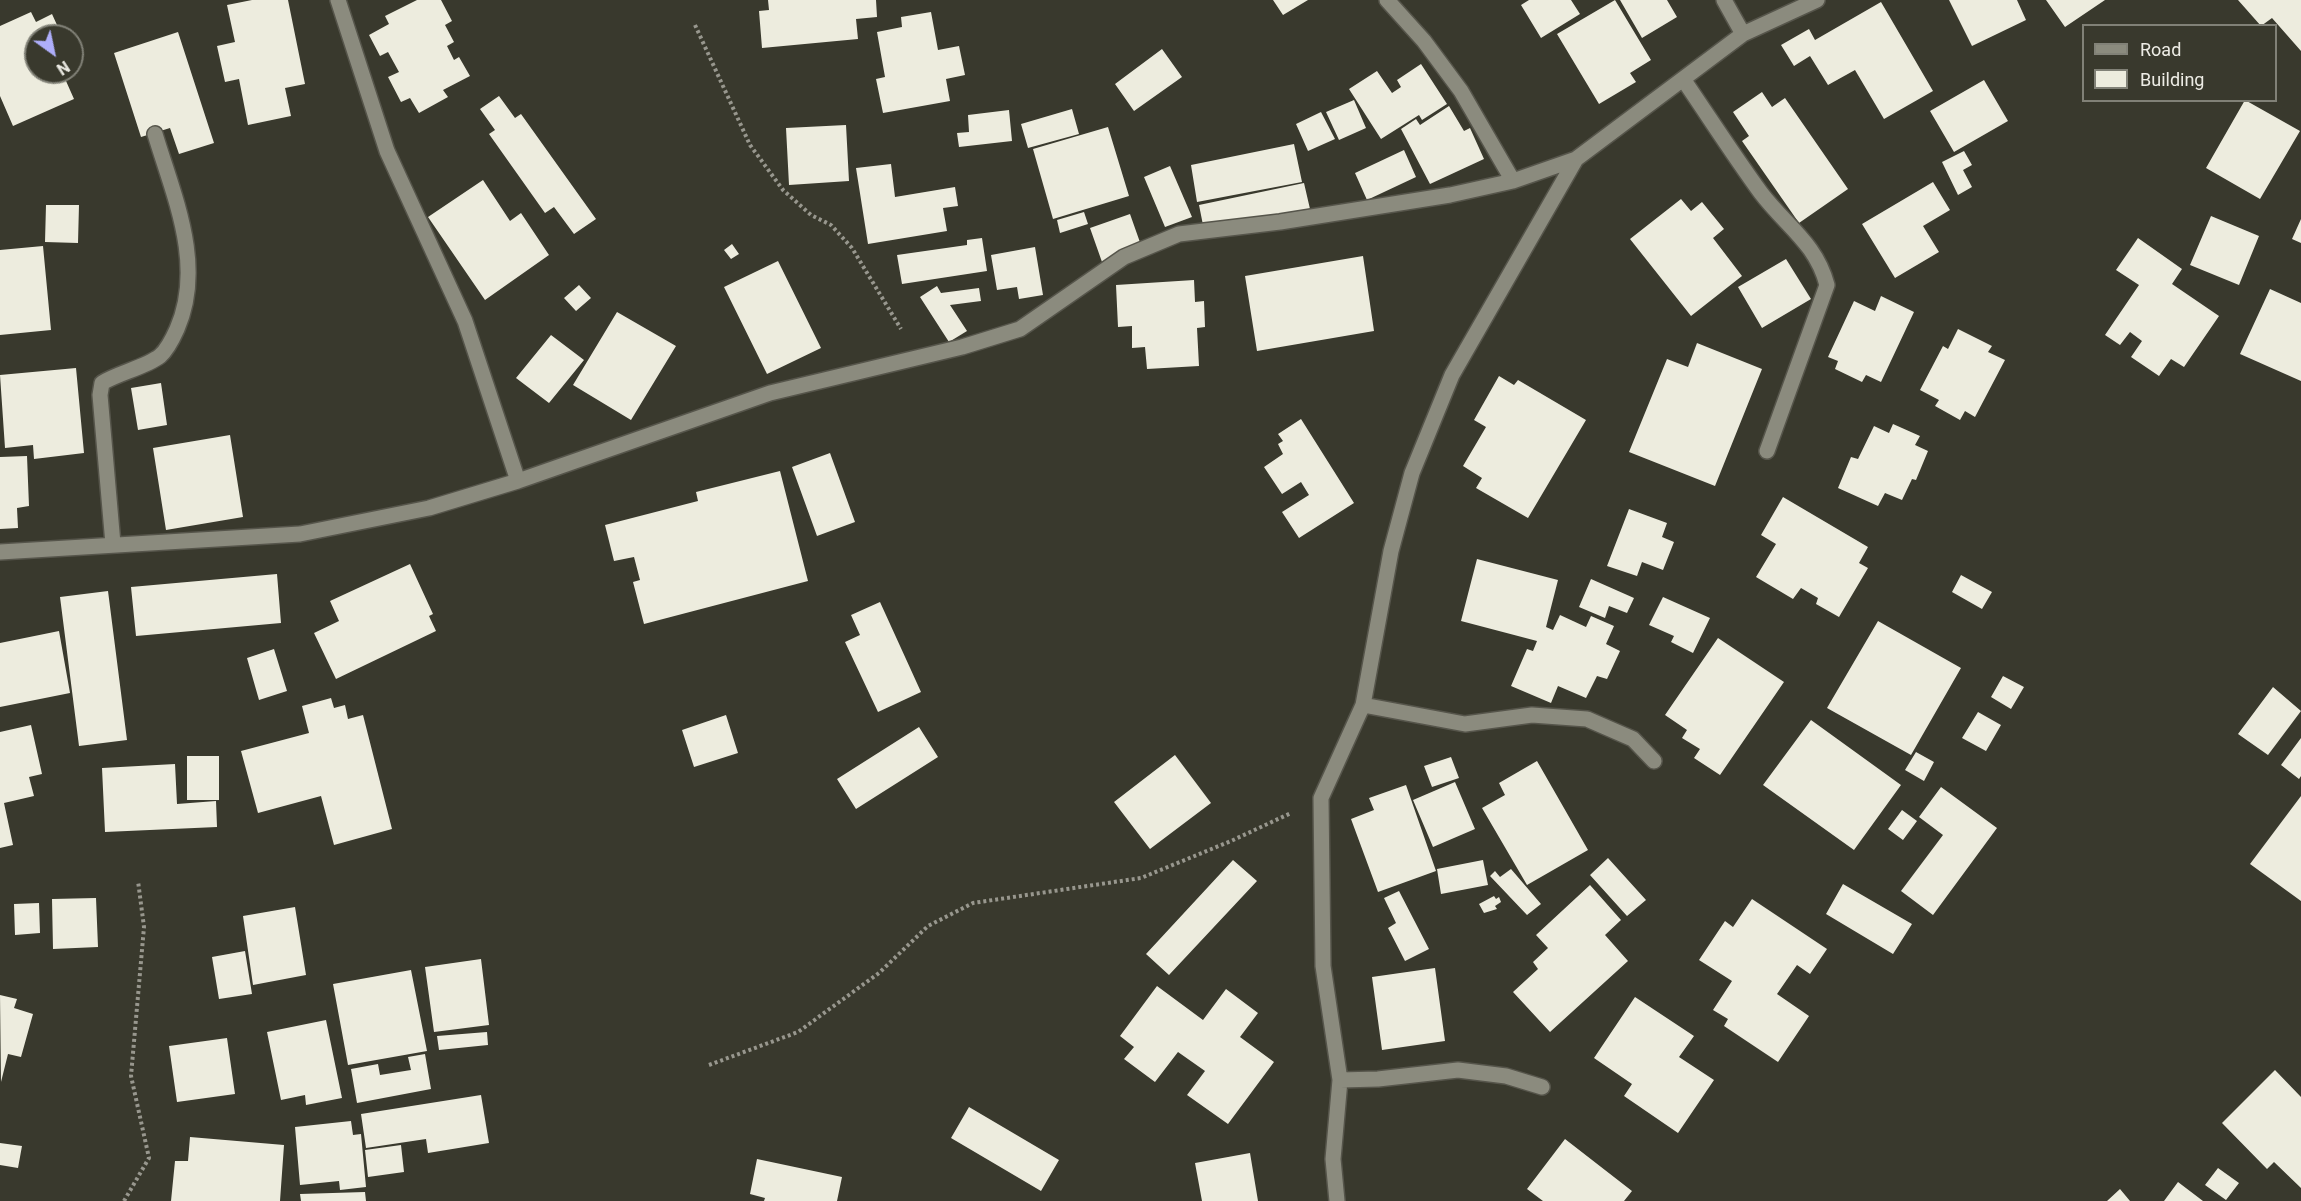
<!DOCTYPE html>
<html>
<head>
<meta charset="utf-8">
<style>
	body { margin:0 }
	#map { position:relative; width:2301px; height:1201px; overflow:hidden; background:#39392d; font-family:Roboto,sans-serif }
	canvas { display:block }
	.legend { position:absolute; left:2082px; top:24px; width:195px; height:78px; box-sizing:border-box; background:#39392d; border:2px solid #818177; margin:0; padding:8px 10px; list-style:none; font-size:18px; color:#edece5 }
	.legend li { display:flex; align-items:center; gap:12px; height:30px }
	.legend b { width:30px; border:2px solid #818177 }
	.north { position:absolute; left:24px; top:24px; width:60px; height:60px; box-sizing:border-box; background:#39392d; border:2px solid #818177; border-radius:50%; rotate:147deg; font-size:16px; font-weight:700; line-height:24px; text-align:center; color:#edece5 }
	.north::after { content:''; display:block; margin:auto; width:21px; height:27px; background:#aeaefa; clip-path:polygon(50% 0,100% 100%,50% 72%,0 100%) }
</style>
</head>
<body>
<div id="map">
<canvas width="2301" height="1201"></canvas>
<ul class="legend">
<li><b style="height:8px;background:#8b8b7e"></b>Road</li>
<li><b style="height:16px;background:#edecde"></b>Building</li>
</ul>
<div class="north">N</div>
</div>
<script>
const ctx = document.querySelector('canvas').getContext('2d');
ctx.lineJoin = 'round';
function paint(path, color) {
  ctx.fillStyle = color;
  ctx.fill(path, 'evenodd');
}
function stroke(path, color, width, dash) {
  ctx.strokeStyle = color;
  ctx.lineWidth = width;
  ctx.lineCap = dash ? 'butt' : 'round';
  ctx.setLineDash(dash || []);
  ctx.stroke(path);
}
const building = new Path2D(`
	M252 0H288L305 84 285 88 291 116 248 125 239 79 225 82 217 46 235 42 227 5Z
	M417 0H441L452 21 445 25 454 42 447 46 454 60 459 57 470 76 443 90 448 97 419 113 410 98 401 102 388 77 399 72 388 52 380 56 369 35 389 24 385 16Z
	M768 0H876L877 17 856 19 858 39 762 48 759 11 769 10Z
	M1273 0H1308L1283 15Z
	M1529 0H1571L1580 14 1541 38 1521 5Z
	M1615 0 1651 60 1630 73 1636 82 1599 104 1557 34Z
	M1620 0H1667L1677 17 1642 38Z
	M1949 0H2017L2026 20 1972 46Z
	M2046 0H2105L2065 27Z
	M2238 0H2301V51L2272 18 2261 26Z
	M1881 2 1933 91 1884 119 1855 70 1828 85 1810 56 1794 66 1781 45 1809 29 1815 40Z
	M31 12 36 22 52 14 62 36H36V72H62L74 99 13 126 0 96V26Z
	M931 12 938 50 959 46 965 75 946 79 950 101 883 113 876 79 885 77 877 32 902 27 901 17Z
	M178 32 214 143 179 154 170 128 141 137 114 53Z
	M1162 49 1182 77 1134 111 1115 84Z
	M1421 64 1447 104 1422 120 1419 115 1381 139 1349 89 1377 71 1392 93 1401 87 1397 80Z
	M1984 80 2008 121 1954 152 1930 111Z
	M1762 92 1772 107 1785 98 1848 189 1799 223 1742 141 1749 136 1733 112Z
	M499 96 515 118 521 114 596 219 574 234 554 207 545 213 489 134 495 130 480 109Z
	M1354 100 1366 128 1339 140 1326 112Z
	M2245 100 2300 131 2260 199 2206 168Z
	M1449 106 1464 131 1470 128 1484 159 1430 184 1401 129 1416 119 1420 125Z
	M1072 109 1079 134 1028 148 1021 124Z
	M1009 110 1012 141 959 147 957 133 969 132 968 115Z
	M1321 112 1335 139 1308 151 1296 124Z
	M846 125 849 181 789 185 786 128Z
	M1108 127 1129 196 1053 219 1033 149Z
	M1294 144 1302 182 1197 202 1191 165Z
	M1404 150 1416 177 1367 200 1355 173Z
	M1964 151 1972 165 1963 170 1972 187 1958 195 1942 162Z
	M891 164 895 197 955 187 958 206 943 208 947 231 868 244 856 168Z
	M1170 166 1192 217 1165 227 1144 177Z
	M483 180 510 221 521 213 549 255 485 300 428 217Z
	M1933 182 1950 210 1923 226 1939 252 1895 278 1862 224Z
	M1304 183 1310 209 1204 230 1199 205Z
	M1681 199 1691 211 1702 202 1724 229 1713 238 1742 276 1691 316 1630 239Z
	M46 205H79L78 243 45 242Z
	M1084 212 1088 224 1060 233 1057 220Z
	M1130 214 1142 248 1102 262 1090 228Z
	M2211 216 2259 236 2239 285 2190 265Z
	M2301 219V243L2292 239Z
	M982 238 987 271 902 284 897 255 967 245V240Z
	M2138 238 2182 269 2172 284 2219 316 2184 367 2171 359 2159 376 2131 357 2142 341 2130 332 2120 345 2105 335 2139 285 2116 270Z
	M732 244 739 254 731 259 724 250Z
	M43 246 51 330 0 335V250Z
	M1035 247 1043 295 1019 299 1017 287 997 290 991 255Z
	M1363 256 1374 331 1257 351 1245 276Z
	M1786 259 1811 299 1762 328 1738 287Z
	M778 261 821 348 767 374 724 287Z
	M1194 280 1195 302 1204 301 1205 327 1197 328 1199 366 1147 369 1145 347 1132 348V326L1118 327 1116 285Z
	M579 285 591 298 576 311 564 298Z
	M937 286 941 293 979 288 981 301 950 305 967 331 949 342 920 297Z
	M2270 289 2301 303V381L2240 354Z
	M1881 296 1914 312 1881 382 1866 375 1862 382 1835 369 1838 361 1828 357 1854 301 1875 311Z
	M617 312 676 346 631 420 573 385Z
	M1958 329 1992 346 1988 352 2005 360 1975 417 1965 411 1960 420 1935 406 1939 400 1920 390 1943 346 1948 349Z
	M551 335 584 360 549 403 516 378Z
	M1697 343 1762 369 1715 486 1629 452 1667 359 1688 367Z
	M76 368 84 453 34 459 33 445 5 448 0 375Z
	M1499 376 1514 385 1518 380 1586 420 1528 518 1476 488 1482 478 1463 466 1486 427 1474 420Z
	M161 383 167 425 138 430 131 388Z
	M1301 419 1354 503 1299 538 1282 512 1309 495 1301 482 1282 494 1264 467 1283 454 1278 444 1283 441 1278 434Z
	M1893 424 1920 436 1915 445 1928 451 1916 480 1912 479 1902 500 1885 493 1878 506 1838 488 1851 457 1858 459 1874 426 1889 433Z
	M230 435 243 517 166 530 153 448Z
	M830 453 855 522 817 536 792 467Z
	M27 456 29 506 17 508 18 528 0 529V457Z
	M780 471 808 581 644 624 633 582 640 580 634 557 614 561 605 525 698 501 696 492Z
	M1783 497 1868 547 1859 563 1868 568 1839 617 1816 604 1818 598 1801 588 1793 599 1756 577 1776 544 1761 535Z
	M1629 509 1667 523 1662 537 1674 542 1663 570 1642 562 1637 576 1607 566Z
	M1477 559 1558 580 1546 627 1553 630 1560 615 1586 627 1591 616 1614 626 1606 644 1620 651 1607 679 1597 676 1586 698 1558 686 1551 703 1511 686 1527 649 1533 651 1537 641 1461 621Z
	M410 564 433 614 429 616 436 631 336 679 314 633 339 621 330 601Z
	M277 574 281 623 136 636 131 587Z
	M1961 575 1992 592 1982 609 1952 592Z
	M1591 579 1634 598 1627 613 1609 606 1605 618 1579 607Z
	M108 591 127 740 79 746 60 597Z
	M1663 597 1710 618 1693 653 1671 642 1674 636 1649 625Z
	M880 602 921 692 878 712 845 642 860 635 851 615Z
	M1878 621 1961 668 1911 755 1827 708Z
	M59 631 70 693 0 707V643Z
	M1718 638 1784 682 1720 775 1694 758 1700 749 1682 738 1687 730 1665 715Z
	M274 649 287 691 259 700 247 658Z
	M2003 676 2024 687 2011 709 1991 697Z
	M2273 687 2301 711 2268 755 2238 734Z
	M331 698 334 708 345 705 348 719 363 715 392 829 334 845 321 796 258 813 241 751 309 733 302 706Z
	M1978 712 2001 725 1986 751 1962 738Z
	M726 715 738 753 694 767 682 730Z
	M1811 720 1901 785 1854 850 1763 785Z
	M31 725 42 774 29 777 34 796 4 803 13 845 0 848V732Z
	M919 727 938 757 856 809 837 779Z
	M2301 738V776L2299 779 2281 765Z
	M1916 752 1934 762 1924 781 1905 770Z
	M1175 755 1211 803 1150 849 1114 802Z
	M187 756H219V800H187Z
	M1451 757 1459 778 1432 787 1424 766Z
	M1537 761 1588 850 1527 885 1482 808 1505 795 1499 783Z
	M175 764 177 804 216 801 217 827 105 832 102 768Z
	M1455 782 1475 829 1433 847 1413 800Z
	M1406 785 1436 871 1378 892 1351 819 1374 810 1369 798Z
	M1941 787 1997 828 1933 915 1901 891 1943 835 1919 817Z
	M2301 796V901L2250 864Z
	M1902 810 1917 821 1903 840 1888 829Z
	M1608 858 1646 900 1627 916 1590 875Z
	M1233 860 1257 881 1169 975 1146 954Z
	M1483 860 1488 885 1441 894 1437 869Z
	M1511 869 1541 904 1527 915 1490 876 1495 871 1500 877Z
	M1843 884 1912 924 1893 954 1826 914Z
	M1590 885 1621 920 1605 935 1628 961 1550 1032 1513 992 1538 969 1533 962 1548 948 1536 935Z
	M1399 891 1429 949 1405 961 1388 928 1396 923 1384 898Z
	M1494 896 1496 899 1499 897 1501 902 1495 906 1497 909 1484 913 1479 904Z
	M96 898 98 947 53 949 52 899Z
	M1752 899 1827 949 1810 974 1797 965 1777 994 1809 1016 1778 1062 1724 1026 1728 1019 1713 1010 1732 981 1699 960 1725 921 1733 927Z
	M39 903 40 933 15 935 14 904Z
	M295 907 306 975 253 985 243 916Z
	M245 951 252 994 219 999 212 957Z
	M481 959 489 1025 434 1032 425 967Z
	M1435 968 1445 1041 1382 1050 1372 977Z
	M411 970 427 1051 348 1065 333 984Z
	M1157 986 1203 1020 1226 989 1258 1013 1240 1037 1274 1062 1228 1124 1187 1095 1205 1071 1178 1052 1155 1082 1124 1059 1134 1047 1120 1036Z
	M0 995 17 999 14 1008 33 1014 21 1057 8 1054 1 1082Z
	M1635 997 1694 1036 1679 1057 1714 1080 1678 1133 1624 1096 1632 1084 1594 1058Z
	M326 1020 342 1098 306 1105 305 1095 281 1100 267 1032Z
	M487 1032 488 1045 439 1050 437 1036Z
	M227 1038 235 1094 177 1102 169 1046Z
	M425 1054 431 1089 357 1103 351 1069 378 1064 380 1075 411 1070 408 1057Z
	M2275 1070 2301 1097V1188L2274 1162 2267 1169 2222 1123Z
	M481 1095 489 1143 428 1153 426 1139 366 1148 361 1114Z
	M969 1107 1059 1160 1041 1191 951 1138Z
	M351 1121 353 1135 361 1134 366 1187 340 1190 339 1181 300 1185 295 1127Z
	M190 1137 284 1145 280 1201H171L175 1161H188Z
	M1565 1139 1632 1191 1624 1201H1543L1527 1189Z
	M0 1143 22 1146 18 1168 0 1165Z
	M401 1145 404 1172 368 1177 365 1150Z
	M1250 1153 1258 1201H1202L1195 1163Z
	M757 1159 842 1177 837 1201H764L765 1198 750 1194Z
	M2218 1168 2239 1183 2226 1200 2205 1185Z
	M2178 1182 2203 1201H2164Z
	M2120 1189 2130 1201H2107Z
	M365 1192 366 1201H301L300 1194Z`);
const path = new Path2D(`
	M695 25 750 145 783 190 811 215 831 225 852 248 901 329
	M709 1065 798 1032 879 973 928 926 973 903 1141 878 1231 841 1291 813
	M124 1201 149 1158 131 1076 144 927 138 881`);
const street = new Path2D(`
	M338 0 387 151 465 321 518 481
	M1387 0 1424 41 1461 91 1513 181
	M1724 0 1743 34
	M1683 79C1709 117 1734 156 1761 193 1786 226 1816 243 1827 285L1767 451
	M113 544 100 395 102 383C118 373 146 367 160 356 168 349 173 338 177 329 205 265 174 197 155 134
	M0 552 300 534 429 508 518 481 770 393 962 347 1020 329 1124 257 1179 234 1280 222 1450 195 1513 181 1576 159 1743 34 1817 0
	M1363 705 1465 724 1532 715 1587 719 1633 739 1654 761
	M1340 1080 1378 1079 1458 1070 1506 1076 1542 1087
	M1337 1201 1333 1159 1340 1080 1323 966 1321 798 1363 705 1391 551 1412 473 1452 375 1576 159`);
paint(building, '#edecde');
stroke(street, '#56554b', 18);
stroke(path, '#98978e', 4, [3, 3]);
stroke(street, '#8b8b7e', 15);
</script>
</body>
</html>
